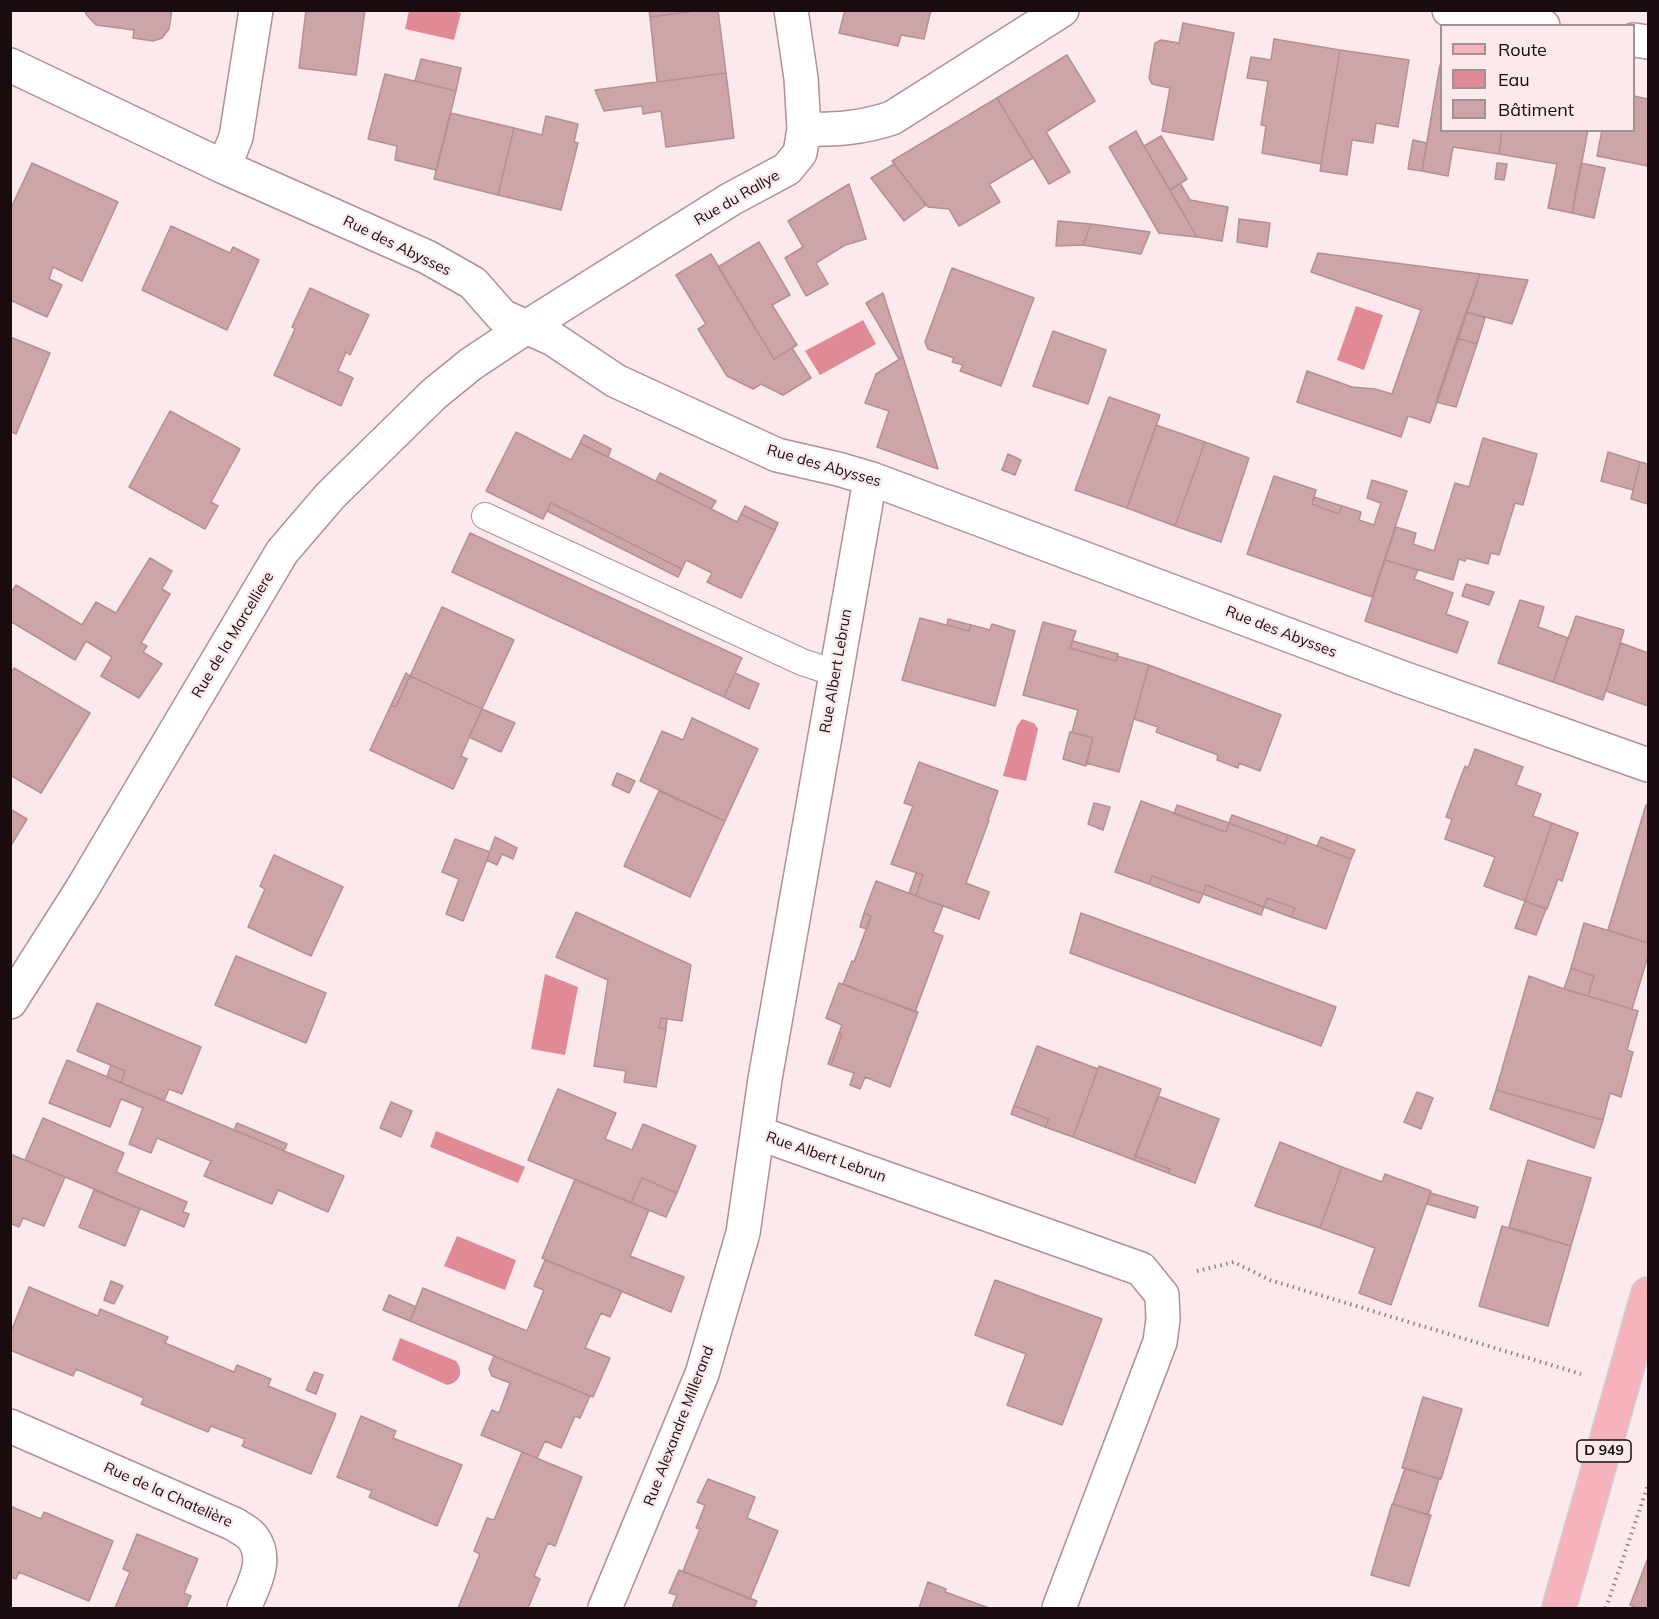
<!DOCTYPE html>
<html>
<head>
<meta charset="utf-8">
<style>
	body { margin:0 }
	#map { position:relative; width:1659px; height:1619px; overflow:hidden; background:#fbe9eb; font-family:Mulish,sans-serif }
	canvas { display:block }
	.frame { position:absolute; inset:0; border:12px solid #1a0c0e; pointer-events:none }
	.legend { position:absolute; left:1440px; top:24px; width:195px; height:108px; box-sizing:border-box; background:#fbe9eb; border:2px solid #a19193; margin:0; padding:8px 10px; list-style:none; font-size:18px; color:#1a0c0e }
	.legend li { display:flex; align-items:center; gap:12px; height:30px }
	.legend b { width:30px; border:2px solid #a19193 }
</style>
</head>
<body>
<div id="map">
<canvas width="1659" height="1619"></canvas>
<div class="frame"></div>
<ul class="legend">
<li><b style="height:8px;background:#f6b2bd"></b>Route</li>
<li><b style="height:16px;background:#e08a96"></b>Eau</li>
<li><b style="height:16px;background:#cda5a9"></b>Bâtiment</li>
</ul>
</div>
<script>
const ctx = document.querySelector('canvas').getContext('2d');
ctx.lineJoin = 'round';
function paint(path, color) {
  ctx.fillStyle = color;
  ctx.fill(path, 'evenodd');
}
function stroke(path, color, width, dash) {
  ctx.strokeStyle = color;
  ctx.lineWidth = width;
  ctx.lineCap = dash ? 'butt' : 'round';
  ctx.setLineDash(dash || []);
  ctx.stroke(path);
}
function drawText(font, color, halo, rows, align = 'center') {
  ctx.font = font + ' Mulish,sans-serif';
  ctx.lineWidth = 5;
  ctx.setLineDash([]);
  ctx.textBaseline = 'middle';
  ctx.strokeStyle = halo;
  ctx.fillStyle = color;
  for (const [text, x, y, turn = 0] of rows) {
    ctx.save();
    ctx.translate(x, y);
    ctx.rotate((+turn || 0) * Math.PI / 180);
    ctx.textAlign = isNaN(turn) ? turn : align;
    if (halo) ctx.strokeText(text, 0, 0);
    ctx.fillText(text, 0, 0);
    ctx.restore();
  }
}
const water = new Path2D(`
	M452 11 461 13 454 40 405 29 409 11Z
	M1356 306 1383 315 1364 370 1337 360Z
	M863 320 876 344 820 375 805 351Z
	M1022 719 1034 723 1038 729 1026 781 1003 776 1017 726Z
	M545 974 578 987 565 1055 531 1049Z
	M436 1131 525 1167 518 1183 430 1147Z
	M457 1236 516 1260 505 1290 444 1266Z
	M400 1338 456 1361C464 1371 460 1383 447 1385L392 1360Z`);
const building = new Path2D(`
	M85 10H172L169 29 162 38 153 41 133 38 134 30 96 25 86 14Z
	M306 10H365L356 75 299 68Z
	M649 10H703L650 17Z
	M703 10H718L726 73 657 82 650 17Z
	M845 10H931L924 39 901 35 898 46 839 33Z
	M1183 23 1234 33 1213 140 1162 131 1170 88 1152 84 1149 78 1155 43 1161 40 1179 43Z
	M1274 39 1340 50 1321 164 1262 153 1266 126 1261 125 1268 81 1247 78 1251 57 1271 60Z
	M1340 50 1409 60 1398 127 1376 123 1373 143 1352 140 1347 175 1320 171Z
	M1067 55 1095 101 1046 132 1070 172 1049 184 997 98Z
	M421 59 461 68 456 91 415 81Z
	M1440 65H1442V130H1502L1499 154 1453 147 1448 176 1422 171Z
	M726 73 734 138 666 147 661 111 643 114 642 106 604 111 595 90Z
	M385 74 456 91 436 170 395 160 397 146 368 139Z
	M1634 96 1648 99V166L1597 156 1602 130H1634Z
	M997 98 1033 158 989 184 1000 202 959 226 949 209 928 207 892 161Z
	M451 113 514 128 498 195 434 179Z
	M546 116 578 124 574 142 578 143 561 210 498 195 514 128 542 135Z
	M1502 130H1588L1572 213 1548 208 1557 164 1499 154Z
	M1136 131 1144 146 1197 237 1159 233 1109 147Z
	M1161 136 1187 179 1170 190 1144 146Z
	M1413 140 1427 143 1422 171 1408 169Z
	M32 163 118 202 82 281 53 267 49 279 62 285 47 317 10 300V210Z
	M1497 163 1507 164 1504 180 1495 179Z
	M1581 163 1605 168 1594 218 1572 213Z
	M894 164 926 205 904 221 871 178Z
	M1180 183 1190 200 1228 207 1222 241 1197 237 1170 190Z
	M849 184 866 239 845 245 816 263 828 284 806 296 785 258 803 247 788 221Z
	M1239 219 1270 223 1267 247 1237 242Z
	M1058 221 1091 224 1083 245 1056 246Z
	M1091 224 1150 232 1141 254 1083 245Z
	M171 226 230 253 233 247 259 260 227 330 142 290Z
	M759 242 790 295 772 305 797 345 774 359 718 267Z
	M1318 253 1480 274 1430 423 1408 416 1401 437 1297 402 1307 371 1352 387 1375 389 1392 394 1421 310 1311 272Z
	M711 254 774 359 792 348 811 378 783 395 761 384 753 389 727 376 698 329 706 324 676 275Z
	M952 268 1034 298 1001 386 960 371 963 365 952 362 954 358 928 349 925 342Z
	M1480 274 1528 280 1512 324 1466 312Z
	M310 288 369 315 350 355 346 352 338 371 353 378 341 406 274 375 295 329 292 327Z
	M883 293 903 357 899 359 866 303Z
	M1466 312 1485 318 1477 344 1457 338Z
	M1053 331 1106 350 1088 404 1033 386Z
	M10 337 50 353 16 434 10 431Z
	M1457 338 1477 344 1456 407 1436 402Z
	M903 357 938 469 877 447 889 411 865 403 876 374Z
	M1109 397 1160 415 1127 508 1075 490Z
	M170 411 240 449 211 502 218 506 205 529 129 487Z
	M1156 425 1205 442 1175 526 1127 508Z
	M516 432 571 460 580 443 737 522 741 514 775 530 741 598 707 582 712 573 686 560 682 569 551 503 543 519 486 491Z
	M584 435 611 449 608 457 580 443Z
	M1483 438 1537 454 1523 505 1515 503 1499 555 1491 553 1488 564 1466 558 1465 561 1459 559 1453 580 1385 560 1396 527 1416 533 1413 544 1434 551 1455 483 1469 487Z
	M1205 442 1249 458 1221 542 1175 526Z
	M1608 452 1640 462 1633 490 1601 481Z
	M1008 454 1021 460 1015 475 1002 470Z
	M1640 462 1648 464V504L1631 499Z
	M660 473 716 501 711 509 656 481Z
	M1274 476 1316 490 1312 504 1339 514 1342 506 1361 512 1359 520 1374 525 1381 503 1367 498 1372 480 1407 491 1372 597 1247 554Z
	M1314 497 1342 506 1339 514 1312 504Z
	M551 503 682 569 678 577 547 511Z
	M745 506 778 523 775 530 741 514Z
	M470 533 742 658 724 697 452 572Z
	M150 558 172 571 162 589 170 594 141 643 147 646 143 652 162 664 139 698 101 676 112 657 86 641 75 660 10 621V594L16 585 82 625 96 602 116 613Z
	M1385 560 1418 570 1414 579 1453 593 1446 614 1468 622 1457 653 1365 621Z
	M1466 584 1494 592 1489 605 1462 596Z
	M1520 600 1544 607 1538 627 1568 638 1553 682 1498 663Z
	M442 607 514 640 482 709 410 676Z
	M1576 616 1624 630 1603 700 1553 682Z
	M920 618 969 631 971 625 990 630 992 624 1015 631 995 706 902 680Z
	M948 619 971 625 969 631 947 625Z
	M1043 622 1076 631 1070 648 1116 661 1117 656 1149 665 1119 772 1086 763 1093 738 1072 732 1078 710 1023 695Z
	M1073 641 1118 654 1116 661 1070 648Z
	M1621 643 1648 653V706L1606 691Z
	M1149 665 1281 715 1260 771 1239 763 1238 768 1217 760 1218 755 1156 732 1158 727 1134 719Z
	M14 668 90 713 41 793 10 775V675Z
	M406 673 410 676 396 707 391 705Z
	M735 673 759 684 749 709 724 697Z
	M410 676 482 709 461 756 467 759 453 789 370 750 391 705 396 707Z
	M482 709 515 723 501 752 469 737Z
	M692 718 758 749 725 821 640 781 662 731 683 740Z
	M1070 732 1093 738 1086 766 1063 759Z
	M1475 749 1523 767 1516 785 1541 794 1533 816 1552 823 1525 901 1484 886 1495 857 1445 839 1452 819 1446 817 1465 766 1468 768Z
	M919 762 998 791 988 820H989L966 883 989 892 979 919 916 896 923 875 891 864 913 806 904 803Z
	M617 773 635 781 629 793 612 785Z
	M659 791 725 821 690 897 624 866Z
	M1141 801 1226 832 1229 823 1285 844 1288 835 1351 859 1326 929 1291 917 1295 908 1267 898 1264 907 1206 885 1203 894 1152 876 1149 884 1115 872Z
	M1094 803 1110 807 1103 830 1088 824Z
	M1177 805 1229 823 1226 832 1174 814Z
	M1646 805 1648 806V943L1608 930Z
	M10 809 27 819 10 847Z
	M1232 815 1288 835 1285 844 1229 823Z
	M1552 823 1578 833 1562 881 1558 879 1547 909 1525 901Z
	M495 837 517 848 513 859 502 854 497 865 487 860Z
	M1321 837 1355 850 1351 859 1317 846Z
	M455 839 490 852 463 921 446 914 459 879 442 872Z
	M274 855 343 887 311 956 248 927 265 889 260 886Z
	M916 873 923 875 916 896 909 893Z
	M1152 876 1203 894 1199 903 1149 884Z
	M876 881 943 906 933 932 943 936 915 1012 843 984 852 961 854 962 871 916 864 913Z
	M1206 885 1264 907 1261 915 1203 894Z
	M1267 898 1295 908 1291 917 1264 907Z
	M1525 901 1546 909 1536 935 1515 928Z
	M576 912 691 965 682 1021 661 1018 659 1028 666 1029 656 1087 624 1082 626 1071 594 1066 608 980 556 957Z
	M864 913 871 916 867 929 860 927Z
	M1081 913 1336 1007 1321 1046 1070 953Z
	M1584 923 1648 943V956L1632 1009 1588 996 1594 976 1571 968Z
	M236 956 326 993 306 1043 215 1005Z
	M1571 968 1594 976 1588 996 1564 989Z
	M1529 976 1564 989 1638 1011 1627 1050 1633 1052 1621 1097 1610 1093 1603 1120 1496 1090Z
	M839 983 918 1012 890 1087 865 1077 860 1089 850 1085 854 1073 831 1065 842 1034 839 1033 842 1025 826 1018Z
	M97 1003 201 1047 182 1094 169 1089 164 1101 121 1083 125 1071 77 1051Z
	M661 1018 667 1019 666 1029 659 1028Z
	M839 1033 842 1034 831 1065 828 1064Z
	M1037 1046 1098 1069 1073 1137 1045 1127 1049 1119 1014 1106Z
	M67 1060 344 1176 328 1212 278 1190 272 1204 204 1176 211 1161 157 1138 151 1153 129 1144 143 1108 121 1099 110 1127 49 1103Z
	M111 1065 125 1071 121 1083 107 1077Z
	M1099 1066 1161 1089 1134 1160 1073 1137Z
	M558 1089 616 1113 605 1139 632 1150 643 1124 696 1146 677 1193 642 1178 631 1203 528 1160Z
	M1496 1090 1603 1120 1594 1148 1490 1109Z
	M1417 1092 1433 1098 1421 1129 1404 1122Z
	M1158 1096 1219 1119 1195 1183 1168 1173 1170 1169 1135 1156Z
	M391 1102 412 1111 401 1137 380 1128Z
	M1014 1106 1049 1119 1045 1127 1011 1114Z
	M43 1118 124 1153 116 1172 187 1202 183 1212 189 1214 184 1227 25 1160Z
	M237 1123 287 1144 284 1151 234 1130Z
	M1280 1142 1342 1167 1320 1228 1255 1206Z
	M10 1154 65 1177 44 1226 23 1218 19 1227 10 1223Z
	M1135 1156 1170 1169 1168 1173 1134 1160Z
	M1528 1160 1591 1178 1571 1246 1509 1227Z
	M1342 1167 1382 1182 1385 1174 1431 1191 1391 1305 1359 1293 1375 1248 1320 1228Z
	M642 1178 677 1193 666 1217 631 1203Z
	M575 1179 649 1210 630 1256 684 1277 671 1312 542 1258Z
	M94 1190 140 1209 125 1246 79 1227Z
	M1431 1193 1478 1207 1475 1218 1427 1204Z
	M1502 1226 1571 1246 1548 1326 1479 1306Z
	M545 1260 622 1291 610 1317 601 1313 585 1348 610 1358 593 1397 410 1321 423 1288 527 1331 544 1290 534 1286Z
	M995 1280 1102 1319 1062 1425 1007 1405 1026 1354 975 1335Z
	M111 1281 123 1286 114 1304 104 1300Z
	M29 1287 98 1316 100 1309 168 1337 165 1343 234 1372 237 1365 271 1379 268 1386 336 1414 311 1474 242 1446 245 1439 211 1426 208 1432 141 1404 144 1398 76 1369 73 1376 10 1350V1334Z
	M389 1295 416 1307 410 1321 383 1310Z
	M494 1356 590 1396 580 1418 575 1416 561 1448 545 1441 537 1458 481 1435 492 1410 499 1413 510 1383 492 1376 489 1369Z
	M314 1372 323 1375 316 1394 306 1390Z
	M1423 1397 1462 1409 1441 1479 1402 1468Z
	M361 1416 396 1431 393 1438 462 1465 437 1526 369 1497 372 1491 337 1477Z
	M522 1452 582 1477 555 1546 548 1543 534 1576 540 1579 528 1608H458L480 1554 474 1551 487 1518 494 1520Z
	M1405 1468 1439 1479 1428 1515 1393 1504Z
	M708 1479 755 1497 747 1518 778 1531 750 1599 683 1571 700 1529 696 1528 705 1505 697 1502Z
	M1392 1504 1431 1515 1409 1586 1371 1575Z
	M10 1506 41 1519 44 1512 113 1541 89 1601 19 1572 16 1579 10 1577Z
	M137 1534 198 1559 184 1593 191 1596 186 1608H115L130 1572 123 1569Z
	M1648 1558V1608H1637L1630 1605Z
	M679 1570 757 1601 754 1608H672L677 1595 669 1593Z
	M928 1582 946 1589 945 1592 989 1608H919Z`);
const path = new Path2D(`
	M1197 1271 1234 1262 1270 1280 1581 1374
	M1606 1608 1648 1485`);
const service = new Path2D(`
	M485 516 802 662 835 673`);
const minor = new Path2D(`
	M1449 10 1543 26
	M1634 40 1648 42
	M10 65 224 167 427 257 473 283 502 316 553 339 616 381 777 455 838 469 872 479 1403 678 1648 765
	M804 129C835 130 862 128 892 118L1062 10
	M224 167 236 137 256 10
	M10 1002 82 889 282 552 330 496 434 394 471 364 525 328 731 199 787 169 800 153 804 129 801 78 791 10
	M758 1133 1141 1269 1162 1295 1163 1319 1160 1342 1059 1608
	M10 1426 234 1524C240 1528 249 1532 253 1538 269 1560 253 1586 244 1608
	M605 1608 702 1374 743 1233 765 1079 867 497 872 479`);
const primary = new Path2D(`
	M1559 1608 1648 1294`);
const shields = [
	[1604,1451,54]
];
const shieldNames = [
	["D 949",1604,1451]
];
const streetNames = [
	["Rue du Rallye",737,198,-30],
	["Rue des Abysses",397,246,26],
	["Rue des Abysses",824,466,16],
	["Rue des Abysses",1281,632,21],
	["Rue de la Marcelliere",233,635,-59],
	["Rue Albert Lebrun",836,671,-80],
	["Rue Albert Lebrun",826,1157,19],
	["Rue Alexandre Millerand",679,1426,-69],
	["Rue de la Chatelière",168,1495,24]
];
paint(water, '#e08a96');
paint(building, '#cda5a9');
stroke(building, '#b68f93', 1.5);
stroke(service, '#b58e93', 28);
stroke(minor, '#b58e93', 36);
stroke(primary, '#d1cecf', 36);
stroke(path, '#928284', 4, [1.5, 4.5]);
stroke(service, '#fff', 26);
stroke(minor, '#fff', 33);
stroke(primary, '#f6b2bd', 33);
for (const [x, y, w] of shields) {
  const box = new Path2D();
  box.roundRect(x - w / 2, y - 11, w, 22, 4.5);
  ctx.fillStyle = '#fbe9eb';
  ctx.fill(box);
  stroke(box, '#1a0c0e', 1.5);
}
drawText('bold 14px', '#1a0c0e', null, shieldNames);
drawText('15px', '#1a0c0e', '#fbe9eb', streetNames);
</script>
</body>
</html>
